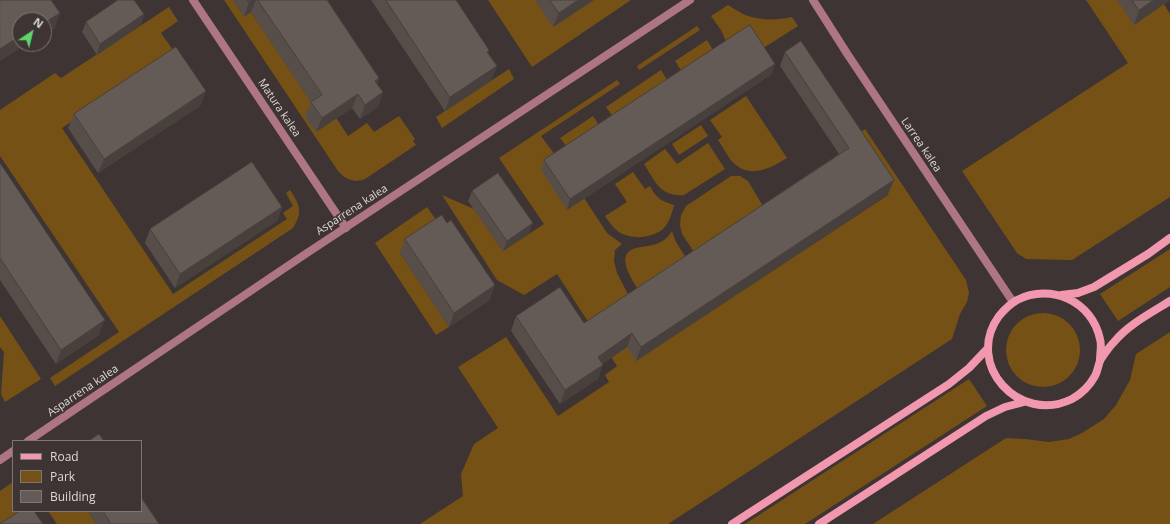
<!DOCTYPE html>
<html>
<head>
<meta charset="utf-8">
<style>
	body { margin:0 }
	#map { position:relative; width:1170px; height:524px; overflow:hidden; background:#3e3433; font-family:"Open Sans",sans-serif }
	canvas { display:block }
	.legend { position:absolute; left:12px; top:440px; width:130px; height:72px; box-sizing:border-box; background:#3e3433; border:1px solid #7e7675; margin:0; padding:5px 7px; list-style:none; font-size:12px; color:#ded8d7 }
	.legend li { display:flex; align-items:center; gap:8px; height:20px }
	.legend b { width:20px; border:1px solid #7e7675 }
	.north { position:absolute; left:12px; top:12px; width:40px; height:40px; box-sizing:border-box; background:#3e3433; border:1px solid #7e7675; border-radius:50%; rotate:35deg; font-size:11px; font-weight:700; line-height:16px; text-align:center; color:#ded8d7 }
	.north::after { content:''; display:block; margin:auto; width:14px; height:18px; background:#5dd56c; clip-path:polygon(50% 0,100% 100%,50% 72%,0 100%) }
</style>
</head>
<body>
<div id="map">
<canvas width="1170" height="524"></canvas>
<ul class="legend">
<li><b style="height:5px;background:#f198af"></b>Road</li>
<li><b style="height:11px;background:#765116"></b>Park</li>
<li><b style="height:11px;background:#655b56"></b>Building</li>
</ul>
<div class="north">N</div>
</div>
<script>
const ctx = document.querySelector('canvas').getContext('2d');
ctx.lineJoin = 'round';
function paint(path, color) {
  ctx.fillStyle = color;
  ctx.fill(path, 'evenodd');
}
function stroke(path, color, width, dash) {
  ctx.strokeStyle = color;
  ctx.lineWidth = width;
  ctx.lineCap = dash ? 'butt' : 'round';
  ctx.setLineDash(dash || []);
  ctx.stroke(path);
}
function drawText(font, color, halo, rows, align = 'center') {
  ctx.font = font + ' "Open Sans",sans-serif';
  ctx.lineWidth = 3;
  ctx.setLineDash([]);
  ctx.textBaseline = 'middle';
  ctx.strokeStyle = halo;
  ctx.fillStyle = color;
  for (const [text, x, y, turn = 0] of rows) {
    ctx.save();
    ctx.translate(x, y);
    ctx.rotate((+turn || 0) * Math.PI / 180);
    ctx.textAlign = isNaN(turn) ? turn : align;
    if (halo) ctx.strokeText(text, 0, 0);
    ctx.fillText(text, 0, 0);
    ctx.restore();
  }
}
const green = new Path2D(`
	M224 0H233L244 16 251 12 316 109 337 119 348 136 367 123 374 132 399 116 415 139 413 141 416 145 365 179C354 183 346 180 338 171Z
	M488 0H631L532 67Z
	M1086 0H1117L1164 4 1170 14V197L1072 260 1026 259 1017 253 962 171 1128 63Z
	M728 5C733 8 739 12 745 15 759 20 777 21 792 17L798 26 757 52 728 46 721 30 711 16Z
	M169 7 178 21 161 33 175 53 62 128 173 294 287 219 283 213 293 206 286 193 290 190C300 205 303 212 293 228L55 386 50 378 119 332 0 156V110L55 73 61 78Z
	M697 26 700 30 639 70 637 66Z
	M707 40 716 55 684 75 675 61Z
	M509 69 514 79 442 128 436 117Z
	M661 70 670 85 616 121 606 107Z
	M617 80 620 84 541 136 558 159 567 209 584 198 607 233 622 244 615 250 614 261 617 273 632 302 636 361 888 195 852 138 865 129 966 280 969 293 967 302 960 314 952 339 668 524H420L463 496 461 474 474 444 498 428 458 367 506 337 558 416 609 382 605 375 617 366 557 274 524 295 497 280 442 195 474 209 503 251 544 224 499 158Z
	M746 96 787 158C768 170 747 180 730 159 726 153 722 146 718 140L722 137 710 120Z
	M593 116 602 130 570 151 560 138Z
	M701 125 708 136 679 155 672 144Z
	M708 143 725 169 684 195C660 197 655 181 644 164L665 149 677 164Z
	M633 172 645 189 650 186C656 198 661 201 674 205 672 213 670 221 664 228 651 240 627 240 615 229 611 225 608 220 605 216L627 202 615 184Z
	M731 176H740L748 181 767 213 698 258 682 234 680 225 681 215 686 206Z
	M427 207 446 234 400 253 449 327 436 335 375 243Z
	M672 231 676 242 690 264 642 295C635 284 612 254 636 248 645 246 656 246 664 240 667 238 670 234 672 231Z
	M1170 249V287L1118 321 1100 294Z
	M1006 350a37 37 0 1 1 74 0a37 37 0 1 1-74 0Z
	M0 316 41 379 5 402 1 394 4 352 0 347Z
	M1170 332V524H873L1006 438 1025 439 1049 442 1069 439 1082 433 1104 419 1116 405 1130 380 1136 354Z
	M969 379 987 406 805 524H745Z
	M13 482V511H32L17 524H0V491Z
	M48 511H88L96 524H57Z`);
const minor = new Path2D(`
	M193 0 346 228
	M813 0 848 55 1013 302
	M28 441 304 255 690 0
	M0 460 13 451`);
const secondary = new Path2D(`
	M1061 295 1078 293 1094 287 1148 254 1170 238
	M1100 360C1100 353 1102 345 1100 339 1092 301 1051 283 1017 300 1010 304 1004 310 999 316 964 364 1019 425 1072 399 1081 394 1090 385 1095 376 1098 371 1098 364 1101 359 1105 353 1109 347 1114 342 1129 324 1151 313 1170 301
	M732 524 949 384 969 368 988 348
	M819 524 986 416 1005 407 1024 402`);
const wall = new Path2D(`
	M0 0 60 13 54 29 44 35V20H20V44H31L22 50 20 48 0 61Z
	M233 0H327L379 78 377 84 383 92 378 107 360 119 352 108 316 132 305 117 311 102 251 12 244 17Z
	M371 0H456L489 50 488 53 497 66 491 81 445 111Z
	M535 0H594L553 27Z
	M1117 0H1170L1134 25Z
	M144 14 141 25 97 55 82 32 86 22Z
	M785 52 894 180 888 194 636 361 627 347 602 364 598 379 560 404 511 331 516 316 584 323 839 154 780 66Z
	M772 74 567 210 541 170 544 160Z
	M206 91 200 106 98 173 68 128 74 114Z
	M0 163 99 335 56 364 0 280Z
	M472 191 529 233 503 251 468 201Z
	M282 207 277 221 175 288 145 243 150 229Z
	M405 239 490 300 449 327 400 253Z
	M88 511H141L159 524H96Z`);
const shadedWall = new Path2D(`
	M253 0H256L251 12 244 17 249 2Z
	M578 0H594L553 27 559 13Z
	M1154 0H1170L1134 25 1139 10Z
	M60 13 54 29 44 35V23Z
	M144 14 141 25 97 55 100 44Z
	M20 36V44H21L20 48 0 61V49Z
	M24 44H31L22 50Z
	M775 64 772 74 567 210 570 199Z
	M497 66 491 81 445 111 450 97Z
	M379 78 374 92 375 81Z
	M206 91 200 106 98 173 104 159Z
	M383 92 378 107 360 119 365 105Z
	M358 94 352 108 316 132 322 118Z
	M894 180 888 194 636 361 641 347Z
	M282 207 277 221 175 288 180 274Z
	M533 223 529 233 503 251 507 241Z
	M495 285 490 300 449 327 454 313Z
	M105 320 99 335 56 364 61 350Z
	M632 333 627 347 593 371 598 357Z
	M603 365 598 379 560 404 565 390Z`);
const building = new Path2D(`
	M0 0H51L60 13 44 23V20H20V36L0 49Z
	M118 0H134L144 14 100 44 86 22Z
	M248 0H253L249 2Z
	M258 0H327L379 78 375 81 383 92 365 105 358 94 322 118 311 102 322 95Z
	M386 0H456L489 50 487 52 497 66 450 97Z
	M550 0H578L559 13Z
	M1132 0H1154L1139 10Z
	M750 25 775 64 570 199 544 160Z
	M801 41 894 180 641 347 632 333 598 357 603 365 565 390 516 316 560 287 584 323 849 148 785 52Z
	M176 47 206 91 104 159 74 114Z
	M252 162 282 207 180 274 150 229Z
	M0 163 105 320 61 350 0 258Z
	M498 173 533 223 507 241 472 191Z
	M442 215 447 223 451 220 495 285 454 313 405 239Z
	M99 434 104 441H89Z
	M141 497 159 524H111L103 511H141Z
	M20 511H34L43 524H0Z`);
const streetNames = [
	["Matura kalea",279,108,56],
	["Larrea kalea",921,145,56],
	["Asparrena kalea",352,210,-33],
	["Asparrena kalea",83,391,-34]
];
paint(green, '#765116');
stroke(minor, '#ae7684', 8);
stroke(secondary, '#f198af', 8);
paint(wall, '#574e4a');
paint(shadedWall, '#47403c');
paint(building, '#655b56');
stroke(building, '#47403c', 1);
drawText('11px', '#ded8d7', '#3e3433', streetNames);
</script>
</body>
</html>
